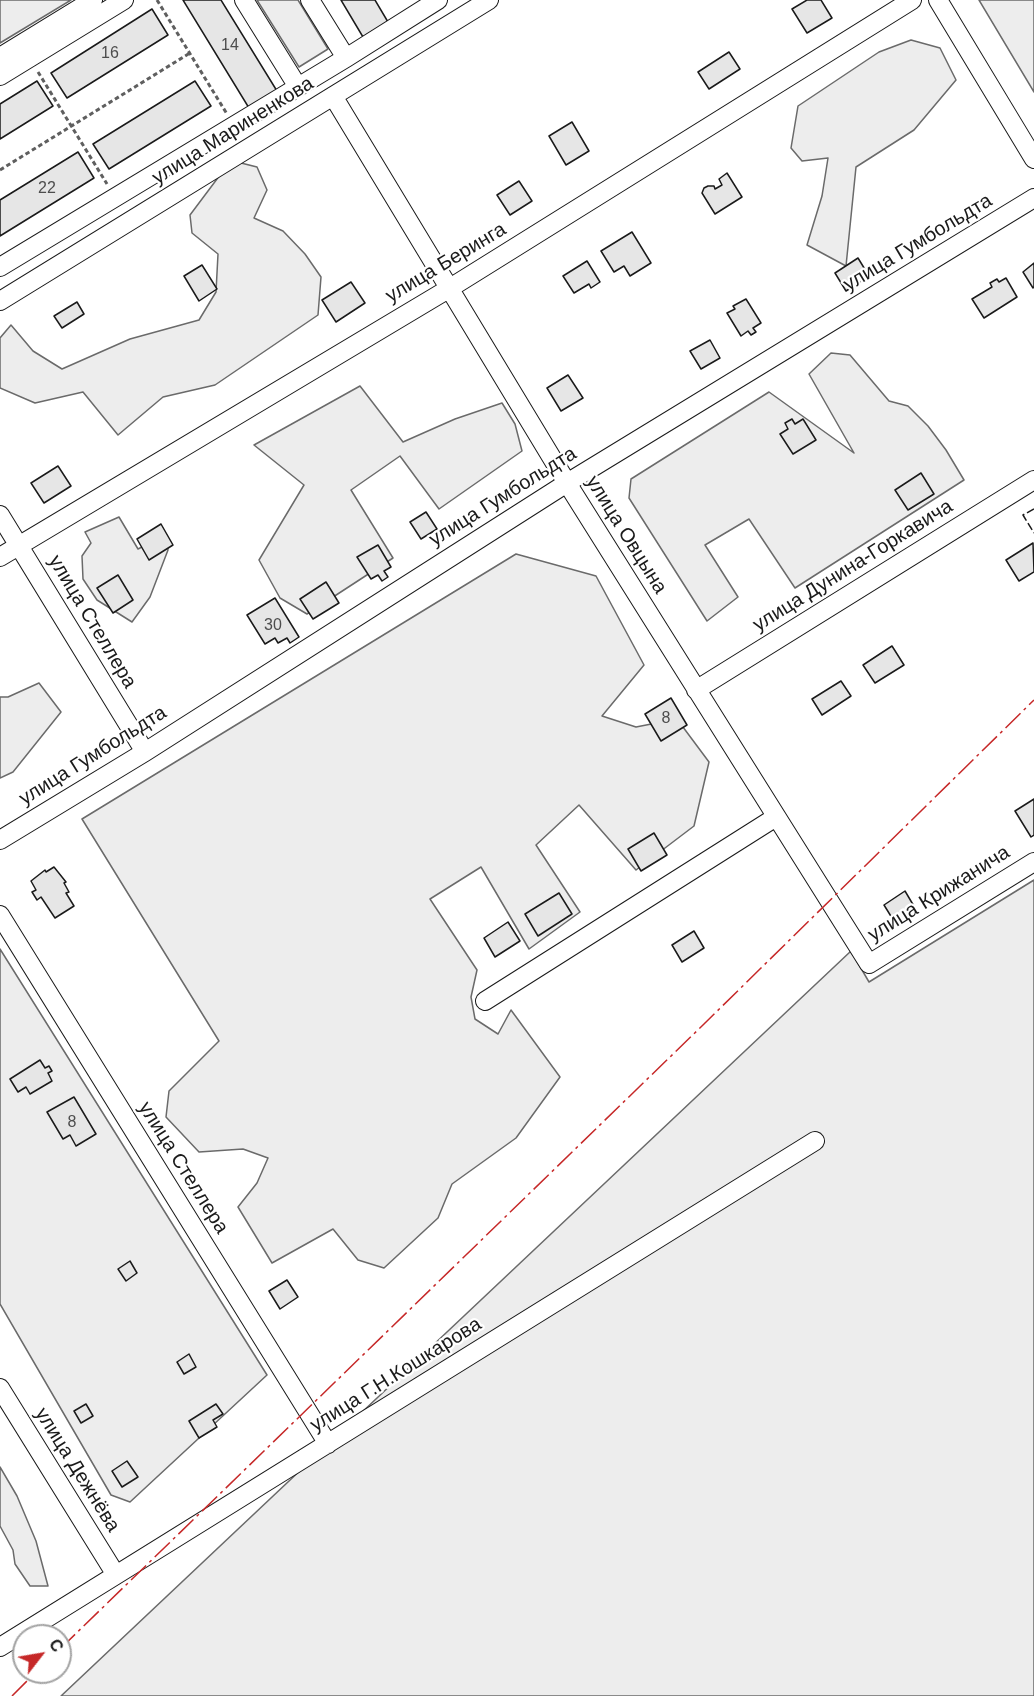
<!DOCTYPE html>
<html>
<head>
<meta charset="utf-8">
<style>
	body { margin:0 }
	#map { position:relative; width:1034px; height:1696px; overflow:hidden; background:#fff; font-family:Arial,sans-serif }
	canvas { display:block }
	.north { position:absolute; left:12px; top:1624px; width:60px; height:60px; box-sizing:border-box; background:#fff; border:2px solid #a3a3a3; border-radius:50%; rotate:59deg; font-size:16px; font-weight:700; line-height:24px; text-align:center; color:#1a1a1a }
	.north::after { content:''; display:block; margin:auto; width:21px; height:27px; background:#c62828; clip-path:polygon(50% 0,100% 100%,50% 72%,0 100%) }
</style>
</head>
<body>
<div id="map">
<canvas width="1034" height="1696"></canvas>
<div class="north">С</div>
</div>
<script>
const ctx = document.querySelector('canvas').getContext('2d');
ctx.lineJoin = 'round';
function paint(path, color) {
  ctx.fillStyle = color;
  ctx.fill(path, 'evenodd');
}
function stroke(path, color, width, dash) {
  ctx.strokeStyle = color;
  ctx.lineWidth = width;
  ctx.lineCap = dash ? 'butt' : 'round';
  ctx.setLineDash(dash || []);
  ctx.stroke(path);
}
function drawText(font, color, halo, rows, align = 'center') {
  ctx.font = font + ' Arial,sans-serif';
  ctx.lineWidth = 4.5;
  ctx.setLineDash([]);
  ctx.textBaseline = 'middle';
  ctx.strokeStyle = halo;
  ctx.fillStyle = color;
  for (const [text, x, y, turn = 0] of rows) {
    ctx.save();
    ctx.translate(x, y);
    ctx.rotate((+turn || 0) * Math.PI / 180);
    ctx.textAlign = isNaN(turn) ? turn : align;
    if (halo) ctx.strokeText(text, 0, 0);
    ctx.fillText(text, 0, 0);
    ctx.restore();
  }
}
const built = new Path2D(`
	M0 0H71L0 43Z
	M257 0H298L328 49 299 67Z
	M979 0H1034V92Z
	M911 40 940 48 956 80 914 130 856 167 846 266 807 245 822 196 828 158 802 161 791 148 798 106 879 52Z
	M237 162 257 167 267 190 254 218 283 231 305 254 321 277 318 315 215 385 163 397 118 435 83 392 35 403 0 388V338L11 325 33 351 62 369 130 339 199 320 216 292 218 254 192 233 190 215 220 175Z
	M831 353 850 355 889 401 908 406 928 426 946 450 964 480 795 588 749 519 705 545 738 597 707 621 629 498 631 479 769 392 854 453 809 374Z
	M360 386 403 442 455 419 502 403 515 424 522 451 439 509 400 456 351 490 393 558 307 614 280 598 259 560 304 485 254 445Z
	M119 517 138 549 166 535 168 550 150 597 132 622 97 600 83 579 82 556 91 543 85 532Z
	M516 554 596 576 644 665 602 716 636 727 677 719 709 762 694 826 636 870 579 805 536 845 580 912 529 949 481 867 430 899 477 970 471 997 475 1019 498 1034 511 1010 560 1077 516 1138 452 1184 438 1218 384 1268 358 1260 333 1229 272 1263 238 1207 257 1183 268 1158 243 1149 199 1152 166 1117 169 1091 219 1041 82 819Z
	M39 683 61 712 13 772 0 778V697H8Z
	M1034 880V1696H61L851 951 869 982Z
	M0 949 267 1375 130 1502 111 1495 0 1304Z
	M0 1467 17 1496 36 1541 48 1586H30L15 1564 13 1550 0 1526Z`);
const building = new Path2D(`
	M183 0H221L277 91 249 108Z
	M341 0H375L388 22 363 37Z
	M807 0H821L832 18 807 33 792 9Z
	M152 9 168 35 67 98 51 73Z
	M729 52 740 69 709 89 698 72Z
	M37 81 53 106 0 139V104Z
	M195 81 211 106 109 169 93 144Z
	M572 122 589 151 566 165 549 136Z
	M78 152 94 178 0 236V200Z
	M727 173 742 197 715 214 702 193 704 188 708 186H714L715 189 722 185 719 179Z
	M519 181 532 201 510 215 497 195Z
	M632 232 651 263 630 276 624 266 614 272 601 251Z
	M858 258 869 276 846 291 835 273Z
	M587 261 600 282 591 288 589 284 574 293 563 276Z
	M1034 263V287L1033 288 1023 272Z
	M202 265 217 289 199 301 184 276Z
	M1006 278 1017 297 984 318 972 299 992 287 990 283 997 279 999 282Z
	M351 282 365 303 336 322 322 300Z
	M746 299 761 323 753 328 756 332 751 335 748 331 741 336 727 313 735 309 733 306Z
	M77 302 84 314 62 328 54 316Z
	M710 340 720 358 701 369 690 351Z
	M568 375 583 398 561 411 547 388Z
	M792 419 795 424 803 419 816 440 793 454 780 434 788 429 785 423Z
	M58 466 71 486 44 503 31 483Z
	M921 473 934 494 908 510 895 490Z
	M426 512 437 529 421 539 410 522Z
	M161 524 173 545 149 560 137 539Z
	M1033 543 1034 572 1019 581 1006 560Z
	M378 545 391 567 384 571 388 577 382 581 378 575 371 579 357 557Z
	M118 575 133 600 113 613 97 588Z
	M326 582 339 603 313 619 300 599Z
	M275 598 299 637 290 643 287 638 278 643 275 638 265 644 247 615Z
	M892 646 904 665 875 683 863 665Z
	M841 681 851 696 822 715 812 699Z
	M671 698 687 725 661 741 645 714Z
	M1034 799V835L1031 837 1015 811Z
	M654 833 667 855 641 871 628 849Z
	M54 867 66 882 64 883 69 892 66 893 74 906 55 918 41 897 37 900 32 892 36 890 31 881 45 870 46 872Z
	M905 891 918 913 897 926 884 905Z
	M559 893 572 914 538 936 525 914Z
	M508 922 520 941 495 957 484 938Z
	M694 931 704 948 682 962 672 945Z
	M40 1060 45 1068 49 1066 52 1071 48 1073 52 1081 30 1094 26 1087 18 1092 10 1079Z
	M74 1097 96 1134 76 1146 70 1135 63 1139 47 1112Z
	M130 1261 137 1273 126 1281 118 1269Z
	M287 1280 298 1297 280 1309 269 1291Z
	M189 1354 196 1367 184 1374 177 1362Z
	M86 1404 93 1416 81 1423 74 1411Z
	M216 1404 223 1414 213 1420 217 1427 199 1438 189 1421Z
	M127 1461 138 1477 122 1487 112 1471Z`);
const path = new Path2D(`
	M157 0 227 114
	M38 72 107 184
	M0 170 190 53`);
const minor = new Path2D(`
	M244 0 298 87
	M310 0 346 58
	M938 0 1034 159
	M0 57 93 0
	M0 76 124 0
	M333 96 567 483 869 964 1034 862
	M0 267 346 58 438 0
	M0 301 489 0
	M0 515 145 752
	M0 557 450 288 912 0
	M696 690 1034 480
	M0 840 145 752 567 483 1034 198
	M0 915 328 1444
	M485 1001 776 817
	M0 1388 116 1575
	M0 1647 815 1141`);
const fence = new Path2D(`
	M1034 509 1023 515 1034 533`);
const power = new Path2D(`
	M60 1649 704 1024 1034 700
	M12 1696 36 1672`);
const numberNames = [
	["14",230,46],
	["16",110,54],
	["22",47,189],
	["30",273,626],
	["8",666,719],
	["8",72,1123]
];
const streetNames = [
	["улица Мариненкова",233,131,-32],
	["улица Гумбольдта",918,243,-31],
	["улица Беринга",446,263,-31],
	["улица Гумбольдта",503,497,-32],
	["улица Овцына",626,535,58],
	["улица Дунина-Горкавича",853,566,-32],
	["улица Стеллера",92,622,59],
	["улица Гумбольдта",93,756,-32],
	["улица Крижанича",939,894,-32],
	["улица Стеллера",183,1168,58],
	["улица Г.Н.Кошкарова",396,1375,-32],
	["улица Дежнёва",77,1470,58]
];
paint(built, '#ededed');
stroke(built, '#6a6a6a', 1.5);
paint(building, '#e6e6e6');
stroke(building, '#1a1a1a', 1.5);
stroke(minor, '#1a1a1a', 20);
stroke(path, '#5f5f5f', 3, [4.5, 3]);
stroke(minor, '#fff', 18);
stroke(fence, '#1a1a1a', 1.5, [8, 3]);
stroke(power, '#c62828', 1.5, [21, 4.5, 3, 4.5]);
drawText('16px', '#4d4d4d', null, numberNames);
drawText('20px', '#1a1a1a', '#fff', streetNames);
</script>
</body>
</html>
